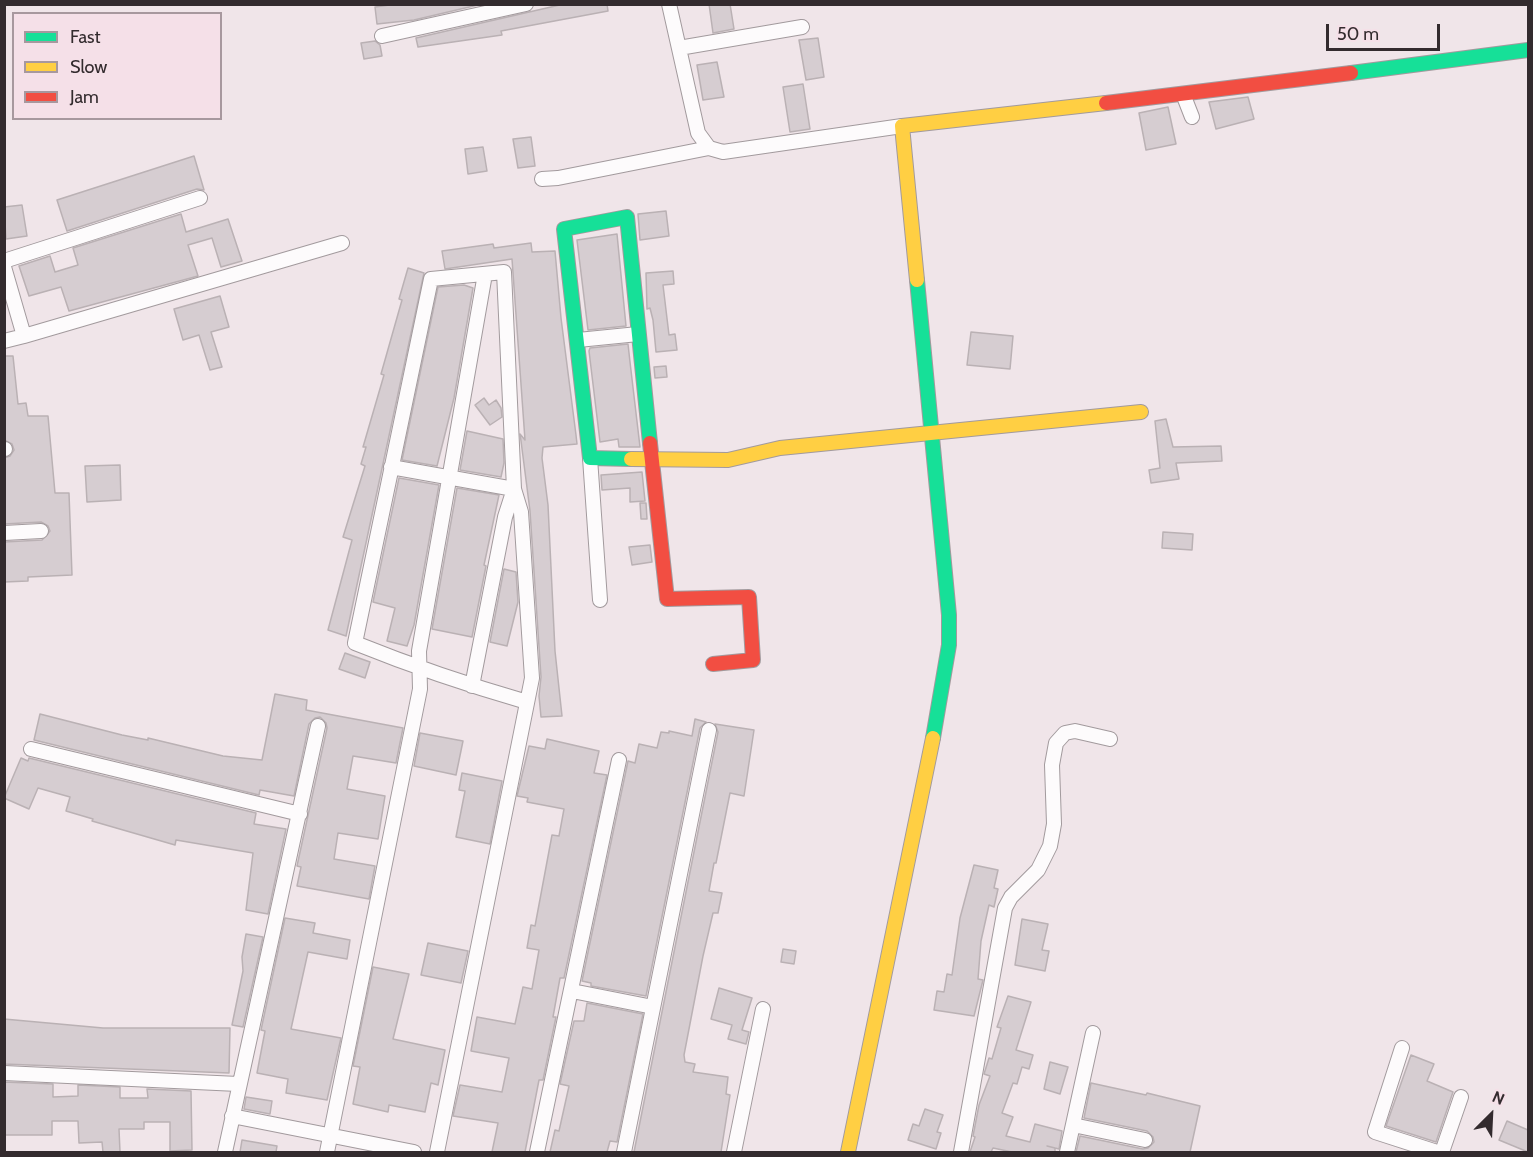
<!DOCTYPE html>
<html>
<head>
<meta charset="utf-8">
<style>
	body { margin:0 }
	#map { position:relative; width:1533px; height:1157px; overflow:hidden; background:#f0e5e9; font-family:Cabin,sans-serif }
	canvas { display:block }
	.frame { position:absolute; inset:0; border:6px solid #332b2e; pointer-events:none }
	.legend { position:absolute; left:12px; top:12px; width:210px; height:108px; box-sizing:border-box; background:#f5e0e8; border:2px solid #a7989e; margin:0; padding:8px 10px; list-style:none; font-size:18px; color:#332b2e }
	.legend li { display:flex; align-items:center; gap:12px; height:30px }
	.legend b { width:30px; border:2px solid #a7989e }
	.north { position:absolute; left:1461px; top:1085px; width:60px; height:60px; -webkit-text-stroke:4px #f5e0e8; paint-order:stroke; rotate:24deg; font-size:16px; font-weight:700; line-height:24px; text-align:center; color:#332b2e }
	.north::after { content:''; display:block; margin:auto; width:21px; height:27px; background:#332b2e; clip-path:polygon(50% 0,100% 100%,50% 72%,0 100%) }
	.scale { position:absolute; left:1326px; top:24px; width:114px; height:27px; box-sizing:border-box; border:3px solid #332b2e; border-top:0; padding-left:8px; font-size:18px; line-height:21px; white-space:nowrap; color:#332b2e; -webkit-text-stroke:4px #f5e0e8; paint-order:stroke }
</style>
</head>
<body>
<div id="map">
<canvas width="1533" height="1157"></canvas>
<div class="frame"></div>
<ul class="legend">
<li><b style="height:8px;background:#16e098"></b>Fast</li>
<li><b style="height:8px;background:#ffcf43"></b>Slow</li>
<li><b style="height:8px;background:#f24e42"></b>Jam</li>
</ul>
<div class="north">N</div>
<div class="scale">50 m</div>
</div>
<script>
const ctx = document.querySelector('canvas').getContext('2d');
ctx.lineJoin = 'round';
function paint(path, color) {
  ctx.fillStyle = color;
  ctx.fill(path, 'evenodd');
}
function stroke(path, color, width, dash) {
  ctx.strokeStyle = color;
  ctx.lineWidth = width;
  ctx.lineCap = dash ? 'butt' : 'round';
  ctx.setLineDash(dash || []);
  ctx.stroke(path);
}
const building = new Path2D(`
	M397 4H482L414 20 377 24 375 7Z
	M564 4H607L608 11 501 31 502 35 418 47 416 38Z
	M709 4H730L734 29 713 33Z
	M818 38 824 77 806 80 799 40Z
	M375 41 380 45 382 56 364 59 361 43Z
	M717 62 724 97 703 100 697 65Z
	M803 84 810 129 790 132 783 87Z
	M1248 97 1254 119 1216 129 1209 102Z
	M1168 107 1176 144 1146 150 1139 113Z
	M531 137 535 166 518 168 513 139Z
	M483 147 487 171 468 174 465 149Z
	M194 156 204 190 197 189 67 231 57 200Z
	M22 205 27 236 6 239 4 207Z
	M666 211 669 236 640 240 638 214Z
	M181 214 186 232 228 219 242 261 221 267 212 238 188 245 198 276 69 311 61 287 29 296 19 266 50 256 55 272 78 265 73 248Z
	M617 234 626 326 588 330 577 240Z
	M531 243 532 252 555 251 561 318 576 435 577 444 543 447 542 458 548 505 555 651 562 716 541 717 539 696 541 677 530 511 521 441 520 434 525 440 512 259 445 269 442 251 493 244 494 248Z
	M408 268 424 273 346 636 328 630 352 540 343 537 365 466 361 464 366 447H363L384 375 381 374 402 300 399 299Z
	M673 271 674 284 663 285 669 335 675 334 677 350 656 352 653 320 650 308 647 309 646 273Z
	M464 285 473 288 454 398 437 466 402 460 438 287Z
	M220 296 229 327 211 332 222 367 210 370 199 335 183 340 174 309Z
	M971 332 1013 336 1010 369 967 365Z
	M628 344 630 362 640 447H619L618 439 600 442 589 351 590 348Z
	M4 356H13L18 404 26 403 28 416H48L55 493H69L72 575 28 577V581L4 582V542L42 540 50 531 48 526 41 522 4 524V458L10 456 14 450 12 444 4 440Z
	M666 366 667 377 655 378 654 367Z
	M484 398 489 405 496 400 501 408 502 417 490 425 475 405Z
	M1166 419 1173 447 1221 446 1222 461 1176 463 1179 479 1151 483 1149 470 1160 468 1155 421Z
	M467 431 503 439 504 463 501 477 460 470Z
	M120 465 121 500 87 502 85 466Z
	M642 472 645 501 630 502V488L602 490 601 475Z
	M399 478 439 485 414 625 407 646 387 641 395 608 373 602Z
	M457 488 499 495 484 565 486 566 472 637 432 629Z
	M640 503H646L647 519H641Z
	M1163 532 1193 534 1192 550 1162 548Z
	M650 545 652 562 632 565 629 547Z
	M504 569 516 572 518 602 507 646 490 642Z
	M345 653 370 662 365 678 339 669Z
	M275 694 307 700 306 710 403 728 396 763 353 756 347 789 385 796 378 839 338 833 334 859 375 866 369 899 297 886 301 867 297 866 327 728 326 723 320 717 315 718 309 724 294 796 260 790 259 795 34 740 40 714 122 735 148 740V738L223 756 262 760Z
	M695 719 706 722 700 728 646 996 591 986V983L582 981 628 761 635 763 639 744 657 748 661 732 669 733V731L692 736Z
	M715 724 754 730 744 796 730 793 716 863H714L709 891 722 893 718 913H713L703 956 684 1055 685 1062 695 1064 693 1072 728 1077 726 1094 730 1095 721 1152H634L718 732Z
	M420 733 463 741 456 775 414 766Z
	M547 739 599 751 594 773 607 775 564 978H560L553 1017H556L543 1080H539L525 1152H492L498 1123 453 1116 460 1085 502 1092 509 1058 471 1051 477 1017 515 1024 523 987 532 989 539 950 527 948 531 925 535 926 552 835 559 836 564 809 527 802 528 798 517 796 529 746 545 749Z
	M21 758 28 761 29 758 256 813 254 824 286 829 268 914 246 910 253 853 176 840 175 845 92 821 93 819 66 811 70 797 38 788 29 809 4 798Z
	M462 773 502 781 490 844 456 837 465 791 459 790Z
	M974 865 998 870 994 888 998 889 994 907 989 905 981 941 978 979 983 980 974 1016 934 1010 937 991 944 992 947 974 952 975 960 918Z
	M285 918 315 923 313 933 350 940 347 959 308 952 291 1029 341 1038 327 1100 286 1093 288 1079 257 1073 265 1031 261 1030Z
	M1022 919 1048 924 1042 950 1049 951 1045 971 1015 965Z
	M246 934 263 937 243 1027 232 1025 243 971 242 957Z
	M428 943 468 951 461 983 421 975Z
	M783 949 796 951 794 964 781 962Z
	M373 967 409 974 393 1039 445 1050 438 1085 431 1083 425 1112 389 1105 388 1112 353 1104 360 1067 353 1066Z
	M719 988 752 998 742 1030 749 1032 746 1044 728 1039 732 1025 711 1019Z
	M1008 996 1031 1002 1016 1050 1033 1055 1029 1069 1022 1067 1017 1084 1013 1083 1002 1113 1013 1117 1006 1136 1030 1142 1035 1124 1062 1131 1059 1149 1047 1146 1055 1148V1152H1012L993 1148 991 1152H970L975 1137 973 1136 979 1105 990 1076 984 1074 989 1058 992 1059 1001 1028 997 1027Z
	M587 1003 643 1014 617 1142 610 1141 607 1152H550L555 1130 559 1131 569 1086 560 1084 574 1021H584Z
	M4 1019 103 1028H230L229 1073 4 1064Z
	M1411 1055 1434 1064 1427 1081 1453 1092 1436 1142 1386 1126Z
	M1050 1062 1068 1067 1060 1094 1044 1089Z
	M4 1082 53 1084V1097L78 1096V1085L120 1087V1098H148L147 1089 191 1091 192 1150 170 1151V1122H144V1129H119L120 1152H103L102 1142 79 1143 78 1121H52V1135H4Z
	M1091 1083 1146 1095 1147 1093 1200 1106 1190 1152H1076L1080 1136 1143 1149 1148 1148 1154 1142 1153 1137 1147 1131 1084 1118Z
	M246 1097 272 1101 270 1114 244 1109Z
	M925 1109 943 1115 937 1132 941 1133 936 1149 908 1140 913 1124 919 1126Z
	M1507 1121 1528 1130V1152L1499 1140Z
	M242 1140 277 1146 276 1152H240Z`);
const street = new Path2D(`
	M669 4 698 133 709 148 723 152 902 126
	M382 36 526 4
	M679 48 802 27
	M1183 94 1192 117
	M542 179 558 178 709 148
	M4 261 200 198
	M4 267 24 336 342 243
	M578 340 638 334
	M4 341 24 336
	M4 449H5
	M590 458 600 600
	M391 467 514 489 521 512 532 678 437 1152
	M4 533 41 531
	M472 686 505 517 514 489 504 272 431 279 355 643C412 666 468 685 527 702
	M31 749 300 814
	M572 991 653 1007
	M1402 1048 1375 1132 1437 1152
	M4 1073 238 1084
	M232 1116 414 1152
	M1073 1125 1145 1140
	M225 1152 318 726
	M327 1152 420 689 419 651 485 274
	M537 1152 619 760
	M624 1152 709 730
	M734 1152 763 1009
	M961 1152 1005 908 1011 897 1038 870 1050 846 1054 824 1052 765 1056 743 1065 733 1075 731 1110 739
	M1067 1152 1093 1033
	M1442 1152 1461 1097`);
const fast = new Path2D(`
	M1351 73 1528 50
	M917 280 949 615V645L933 738
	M631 459 590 458 564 229 627 217 650 443`);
const slow = new Path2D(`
	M917 280 902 126 1106 103
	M631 459 728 460 780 448 1141 412
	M848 1152 933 738`);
const jam = new Path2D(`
	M1106 103 1351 73
	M650 443 667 599 749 597 753 660 713 664`);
paint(building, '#d6cdd1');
stroke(building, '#bab1b4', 1.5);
stroke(street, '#a29a9d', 16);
stroke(fast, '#a29a9d', 16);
stroke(slow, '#a29a9d', 16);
stroke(jam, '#a29a9d', 16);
stroke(street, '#fdfbfc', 14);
stroke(fast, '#16e098', 14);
stroke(slow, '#ffcf43', 14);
stroke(jam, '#f24e42', 14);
</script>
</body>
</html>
